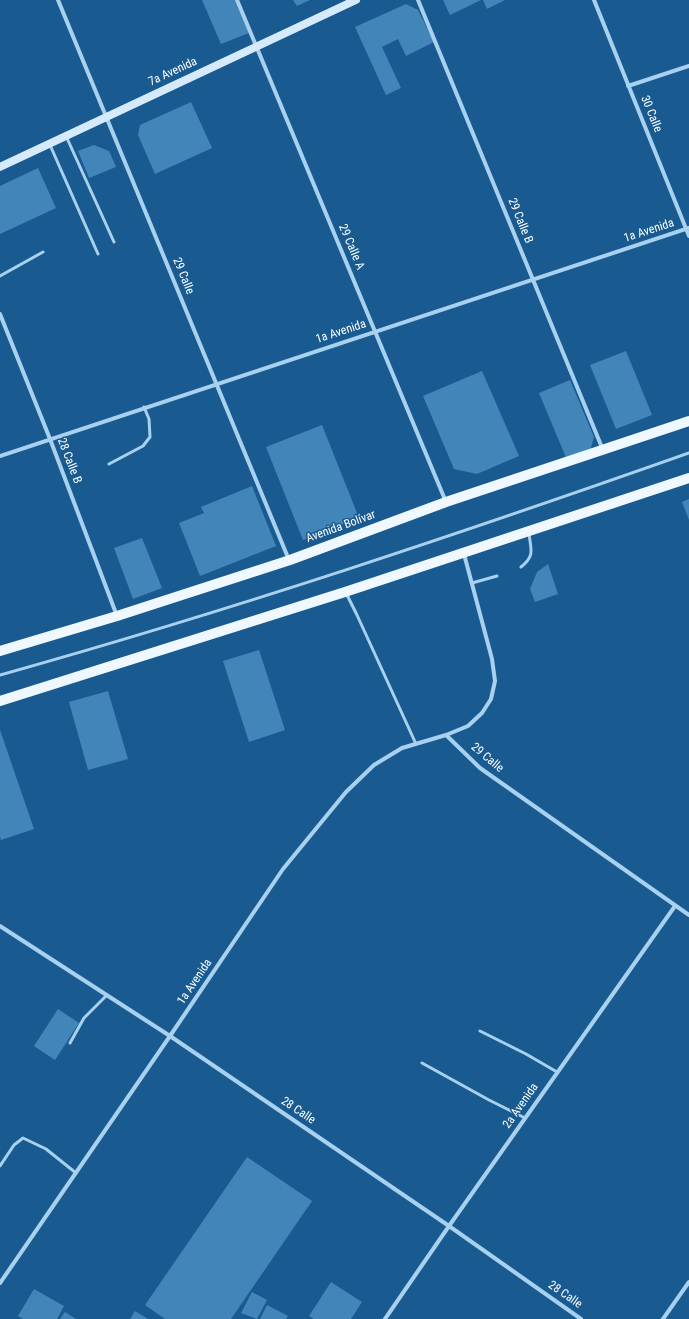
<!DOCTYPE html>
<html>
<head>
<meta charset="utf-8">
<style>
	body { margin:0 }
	canvas { display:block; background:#195b91 }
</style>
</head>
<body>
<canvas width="689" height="1319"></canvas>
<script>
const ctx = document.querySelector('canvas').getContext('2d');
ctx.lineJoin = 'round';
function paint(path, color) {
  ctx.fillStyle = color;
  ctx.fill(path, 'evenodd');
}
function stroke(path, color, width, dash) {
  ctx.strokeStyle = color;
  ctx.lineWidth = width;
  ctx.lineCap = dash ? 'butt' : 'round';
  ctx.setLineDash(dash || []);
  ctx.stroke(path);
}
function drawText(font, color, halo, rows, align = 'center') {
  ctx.font = font + ' "Roboto Condensed",sans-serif';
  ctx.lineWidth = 3;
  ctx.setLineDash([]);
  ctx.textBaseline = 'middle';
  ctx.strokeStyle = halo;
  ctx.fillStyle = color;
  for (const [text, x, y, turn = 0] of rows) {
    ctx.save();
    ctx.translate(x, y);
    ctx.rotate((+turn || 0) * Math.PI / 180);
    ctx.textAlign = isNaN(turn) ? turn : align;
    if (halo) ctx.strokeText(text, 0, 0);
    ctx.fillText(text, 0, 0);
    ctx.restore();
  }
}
const building = new Path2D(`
	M202 0H235L249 33 221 44Z
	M293 0H310L297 6Z
	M443 0H481L450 15Z
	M483 0H505L487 9Z
	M406 4 418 10 434 42 406 56 398 39 382 47 401 88 386 95 355 27Z
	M191 102 212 148 155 174 138 135 140 125Z
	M94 145 109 151 116 167 89 178 78 151Z
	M38 168 56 208 0 234V186Z
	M626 351 652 415 616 429 590 365Z
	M482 371 519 456 477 474 454 469 423 396Z
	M570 380 594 437 590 451 567 460 539 393Z
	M322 425 359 518 303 540 266 447Z
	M252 486 276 546 200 576 179 523 204 513 201 507Z
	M689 499V520L682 502Z
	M142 538 162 588 133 599 114 548Z
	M548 564 558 594 535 602 530 589 537 572Z
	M259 650 285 730 249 742 223 661Z
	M108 691 128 759 88 770 69 702Z
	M0 730 34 829 1 840 0 837Z
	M58 1009 79 1023 55 1060 34 1046Z
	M247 1157 312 1201 231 1319H165L145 1305Z
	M331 1282 362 1302 351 1319H314L309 1316Z
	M34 1289 64 1306 57 1319H23L18 1316Z
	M252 1292 267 1300 257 1319 241 1313Z
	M267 1305 288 1316 286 1319H260Z
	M135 1311 148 1319H130Z
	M65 1312 76 1319H60Z`);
const service = new Path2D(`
	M66 136 114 242
	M50 145 98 254
	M0 276 43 252
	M109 464 143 446 150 437 149 419 144 407
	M521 567C535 556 531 550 529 534
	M472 583 497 576
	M346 593 357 615 416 744
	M0 675C233 610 462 533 689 453
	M480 1031 526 1054 557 1072
	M70 1043 84 1018 107 995
	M422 1063 489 1100 525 1118
	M0 1166 14 1145 23 1138 46 1149 76 1173`);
const minor = new Path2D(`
	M58 0 289 560
	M237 0 446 502
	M418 0 603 450
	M594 0 689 236
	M628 86 689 66
	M0 314 50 439 117 616
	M0 456 689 228
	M446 735 480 768 689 915
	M0 926 170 1036 449 1226 581 1319
	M0 1283 170 1036 283 869 346 792 374 765 402 748 446 735 468 726 482 713 491 699 495 681 492 659 464 554
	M385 1319 449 1226 675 906
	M663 1319 689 1282`);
const secondary = new Path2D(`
	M0 167 356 0`);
const primary = new Path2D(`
	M0 651 117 616 290 560 446 502 689 421
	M0 701 345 592 689 478`);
const streetNames = [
	["7a Avenida",173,72,-25],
	["30 Calle",651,114,68],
	["29 Calle B",520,221,68],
	["1a Avenida",649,231,-18],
	["29 Calle A",351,247,67],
	["29 Calle",183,276,68],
	["1a Avenida",341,332,-18],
	["28 Calle B",69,461,69],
	["Avenida Bolívar",341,527,-20],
	["29 Calle",487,758,40],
	["1a Avenida",195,982,-56],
	["2a Avenida",521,1106,-55],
	["28 Calle",298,1111,34],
	["28 Calle",565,1295,35]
];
paint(building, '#4285b9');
stroke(service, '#a8d0ef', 3);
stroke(minor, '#a8d0ef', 4);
stroke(secondary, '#d5eafb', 8);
stroke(primary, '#f0f8ff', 10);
drawText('12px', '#fff', '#195b91', streetNames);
</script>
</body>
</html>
